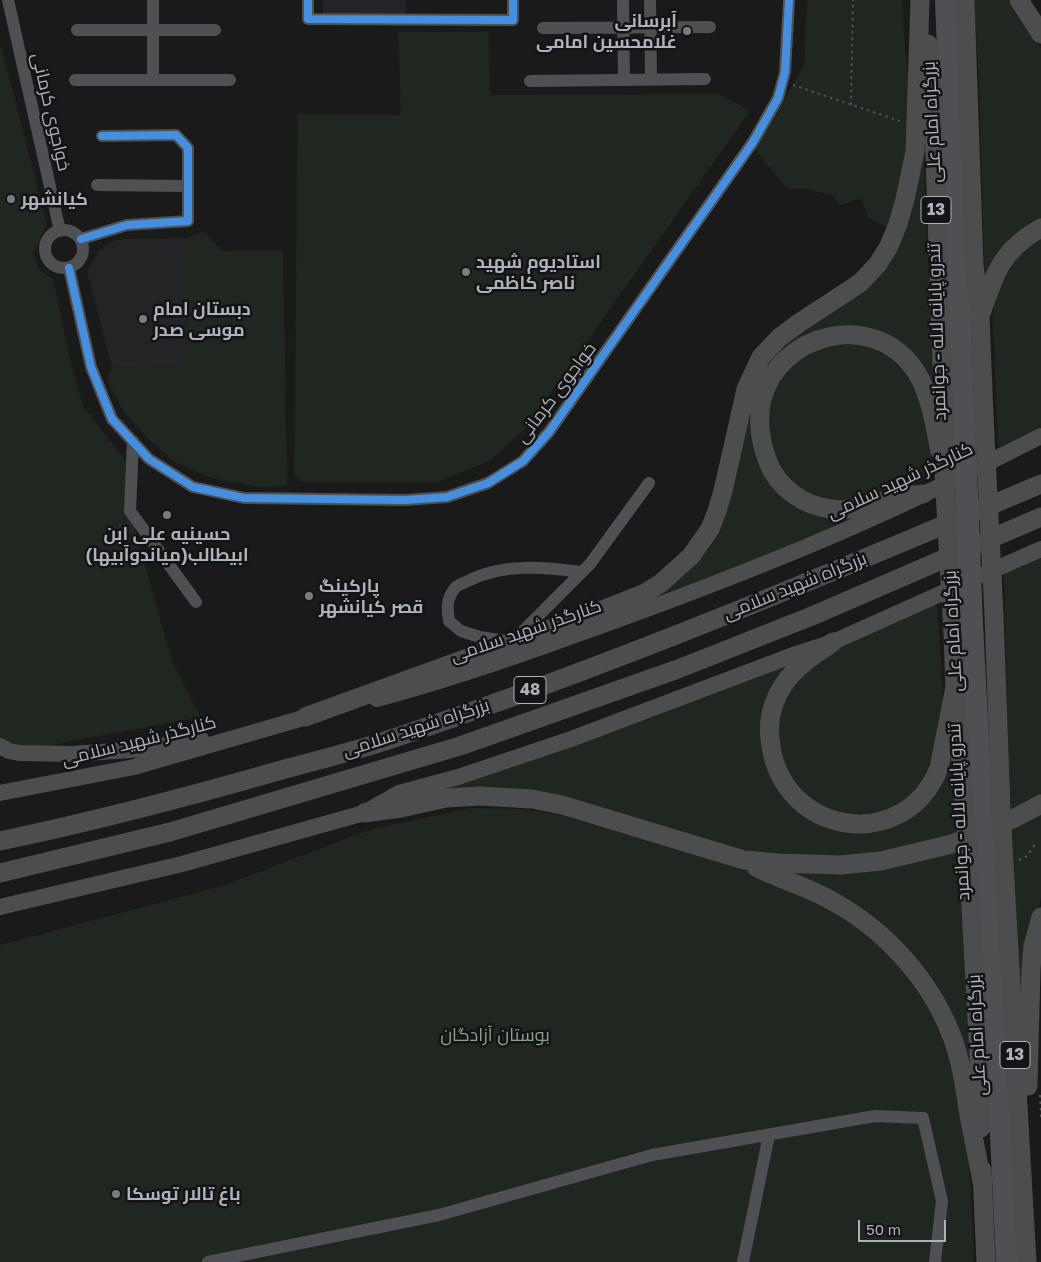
<!DOCTYPE html>
<html>
<head>
<meta charset="utf-8">
<style>
	body { margin:0 }
	#map { position:relative; width:1041px; height:1262px; overflow:hidden; background:#1a1a1a; font-family:"Golos Text",sans-serif }
	canvas { display:block }
	.scale { position:absolute; left:858px; top:1220px; width:88px; height:22px; box-sizing:border-box; border:2px solid #acb2ba; border-top:0; padding-left:6px; font-size:15px; line-height:18px; white-space:nowrap; color:#acb2ba; -webkit-text-stroke:4px #141416; paint-order:stroke }
</style>
</head>
<body>
<div id="map">
<canvas width="1041" height="1262"></canvas>
<div class="scale">50 m</div>
</div>
<script>
const ctx = document.querySelector('canvas').getContext('2d');
ctx.lineJoin = 'round';
function paint(path, color) {
  ctx.fillStyle = color;
  ctx.fill(path, 'evenodd');
}
function stroke(path, color, width, dash) {
  ctx.strokeStyle = color;
  ctx.lineWidth = width;
  ctx.lineCap = dash ? 'butt' : 'round';
  ctx.setLineDash(dash || []);
  ctx.stroke(path);
}
function drawText(font, color, halo, rows, align = 'center') {
  ctx.font = font + ' "Golos Text",Cairo,sans-serif';
  ctx.lineWidth = 5;
  ctx.setLineDash([]);
  ctx.textBaseline = 'middle';
  ctx.strokeStyle = halo;
  ctx.fillStyle = color;
  for (const [text, x, y, turn = 0] of rows) {
    ctx.save();
    ctx.translate(x, y);
    ctx.rotate((+turn || 0) * Math.PI / 180);
    ctx.textAlign = isNaN(turn) ? turn : align;
    if (halo) ctx.strokeText(text, 0, 0);
    ctx.fillText(text, 0, 0);
    ctx.restore();
  }
}
const built = new Path2D(`
	M323 0H406V18L323 16Z
	M188 238 186 366 112 368 87 271 98 252 113 241 125 239Z`);
const green = new Path2D(`
	M807 0H902L905 48 909 88 908 155 889 228 868 218 861 198 839 206 834 196 807 189H788L755 150 804 65Z
	M974 0H1008L1014 12 1041 48V222L985 284 979 82Z
	M398 32H489L490 95 719 94 750 111 525 429 489 461 437 482H302L294 475 298 114 401 115Z
	M0 42 47 224 33 254 40 271 53 279 71 364 83 406 129 465 130 512 172 661 200 717 46 746H10L0 739Z
	M923 103 925 199 935 395 922 373 837 331 765 380 772 479 858 512 853 520 710 577 656 596 684 574 747 410 767 363 798 333 875 278Z
	M204 231 221 251 283 250 287 486 258 487 211 478 175 462 148 439 123 411 107 379 112 368 186 366 188 238Z
	M1041 232V427L998 447 993 319 995 294 1007 263Z
	M874 343 918 384 931 449V477L874 501 827 505 780 476 763 426 776 378 812 347Z
	M1041 555V796L1009 813 1004 571Z
	M937 602 942 679 943 725 936 764 900 810 840 819 790 785 773 733 785 690 835 649Z
	M818 650 771 699 789 800 885 826 951 751 957 835 928 844 841 858 744 852 578 803 409 797Z
	M471 808 523 809 555 814 721 861 774 879 874 930 945 1030 969 1150 974 1262H0V945L222 886 372 829Z
	M1041 811V899L1034 920 1023 1047 1010 826Z
	M958 847 973 1091 922 978 784 870Z`);
const path = new Path2D(`
	M793 85 900 121
	M851 105 853 0
	M1019 860 1027 856 1036 843
	M1040 1095 1041 1118`);
const minor = new Path2D(`
	M8 0 60 231
	M308 0V19L513 20V0
	M623 0 624 80
	M650 0 651 79
	M941 0 959 448
	M952 0 970 442
	M543 28 710 27
	M77 30H215
	M75 80H230
	M153 80V0
	M530 81 705 79
	M97 185 188 186
	M45 249a19 19 0 1 1 38 0a19 19 0 1 1-38 0Z
	M81 239 127 225 188 221V148L176 135 102 136
	M69 268 91 367 112 419 149 459 193 487 244 498 405 500 447 497 488 483 523 461 549 432 753 142 778 98 785 72 789 0
	M133 441 130 511 196 602
	M581 572C544 567 502 563 468 581 464 583 457 585 455 588 446 599 447 609 449 621L461 631 480 637 512 642 590 564 649 483
	M977 624 987 814
	M966 629 977 818
	M980 861 992 1050 1002 1262
	M990 861 1004 1061 1012 1262
	M208 1262 439 1215 652 1155 875 1116 923 1118 942 1201 935 1262
	M743 1262 769 1135`);
const major = new Path2D(`
	M982 575 1041 549
	M377 699C445 681 512 658 578 634 679 598 780 560 877 516 933 491 987 463 1041 436
	M0 746 9 751 19 753 73 754 143 749 201 739
	M0 793 134 767 317 714
	M0 907 182 864 364 813 399 793 458 777 571 739 796 654 833 642 960 585`);
const highway = new Path2D(`
	M965 0 974 265 980 316 984 417
	M1019 0 1041 34
	M928 44 933 101 944 420
	M982 311C995 272 1003 249 1041 228
	M923 494C912 495 900 496 890 499 870 505 852 512 831 509 804 506 778 488 768 462 760 441 757 420 762 399 780 333 870 311 912 366 930 389 934 423 940 451
	M994 615 1001 810
	M953 632 955 687 965 811
	M833 642C815 655 796 666 784 684 771 703 767 724 771 746 784 836 905 854 939 768L955 687
	M305 717 512 642 582 618 645 593 661 583 691 556 710 529 717 511 723 491 746 389 761 357 780 337 799 323 860 283 878 264 889 246 898 224 905 199 915 152 920 0
	M364 813 401 808 446 798 480 796 532 799 562 805 744 860 778 863 841 865 881 861 952 844 1015 818 1041 804
	M0 841C96 821 191 796 285 769 322 759 360 750 397 737 616 664 829 574 1041 484
	M1003 847 1027 1262
	M968 852 980 1074 981 1128
	M756 867C781 880 808 887 832 901 884 929 929 978 951 1034 961 1059 965 1088 969 1115 973 1137 978 1159 982 1182
	M0 873 170 832 460 746 678 669 812 616 1041 517
	M1028 1086 1031 969 1033 946 1041 917
	M982 1170 986 1262`);
const minorBridge = new Path2D(`
	M970 442 977 624
	M959 448 966 629
	M987 814 990 861
	M977 818 980 861`);
const highwayBridge = new Path2D(`
	M984 417 994 615
	M944 420V472L953 632
	M1001 810 1003 847
	M965 811 968 852`);
const cycleway = new Path2D(`
	M308 0V19L513 20V0
	M81 239 127 225 188 221V148L176 135 102 136
	M69 268 91 367 112 419 149 459 193 487 244 498 405 500 447 497 488 483 523 461 549 432 753 142 778 98 785 72 789 0`);
const markers = [
	[687,31,5,"#797d82"],
	[11,199,5,"#797d82"],
	[466,272,5,"#797d82"],
	[143,319,5,"#797d82"],
	[167,515,5,"#797d82"],
	[309,596,5,"#797d82"],
	[116,1194,5,"#797d82"]
];
const shields = [
	[936,210,30],
	[530,690,32],
	[1015,1055,30]
];
const shieldNames = [
	["13",936,210],
	["48",530,690],
	["13",1015,1055]
];
const poiNames = [
	["آبرسانی",677,21,"right"],
	["غلامحسین امامی",677,42,"right"],
	["کیانشهر",21,199],
	["استادیوم شهید",476,262],
	["ناصر کاظمی",476,283],
	["دبستان امام",153,309],
	["موسی صدر",153,330],
	["حسینیه علی ابن",167,534,"center"],
	["ابیطالب(میاندوآبیها)",167,555,"center"],
	["پارکینگ",319,586],
	["قصر کیانشهر",319,607],
	["باغ تالار توسکا",126,1194]
];
const streetNames = [
	["خواجوی کرمانی",51,112,77],
	["بزرگراه امام علی",932,122,-93],
	["تندرو پایانه لاله - جوانمرد",937,332,-92],
	["خواجوی کرمانی",556,393,-53],
	["کنارگذر شهید سلامی",900,481,-25],
	["بزرگراه شهید سلامی",795,586,-22],
	["کنارگذر شهید سلامی",526,631,-19],
	["بزرگراه امام علی",953,631,-93],
	["بزرگراه شهید سلامی",416,728,-18],
	["کنارگذر شهید سلامی",139,741,-14],
	["تندرو پایانه لاله - جوانمرد",959,812,-93],
	["بزرگراه امام علی",977,1035,-93]
];
const parkNames = [
	["بوستان آزادگان",495,1035]
];
paint(built, '#242426');
paint(green, '#202720');
stroke(path, '#505154', 2, [2.5, 4]);
stroke(minor, '#4e5053', 12);
stroke(major, '#4c4d4f', 16);
stroke(highway, '#4c4d4f', 19);
stroke(minorBridge, '#4e5053', 12);
stroke(highwayBridge, '#4c4d4f', 19);
stroke(cycleway, '#468fdf', 8);
for (const [x, y, r, color] of markers) {
  const dot = new Path2D();
  dot.arc(x, y, r, 0, 2 * Math.PI);
  ctx.fillStyle = color;
  ctx.fill(dot);
  stroke(dot, '#141416', 2);
}
for (const [x, y, w] of shields) {
  const box = new Path2D();
  box.roundRect(x - w / 2, y - 13.5, w, 27, 4);
  ctx.fillStyle = '#141416';
  ctx.fill(box);
  stroke(box, '#acb2ba', 1);
}
drawText('bold 16px', '#acb2ba', null, shieldNames);
drawText('bold 18px', '#acb2ba', '#141416', poiNames, 'left');
drawText('18px', '#acb2ba', '#141416', streetNames);
drawText('18px', '#87a484', '#141416', parkNames);
</script>
</body>
</html>
